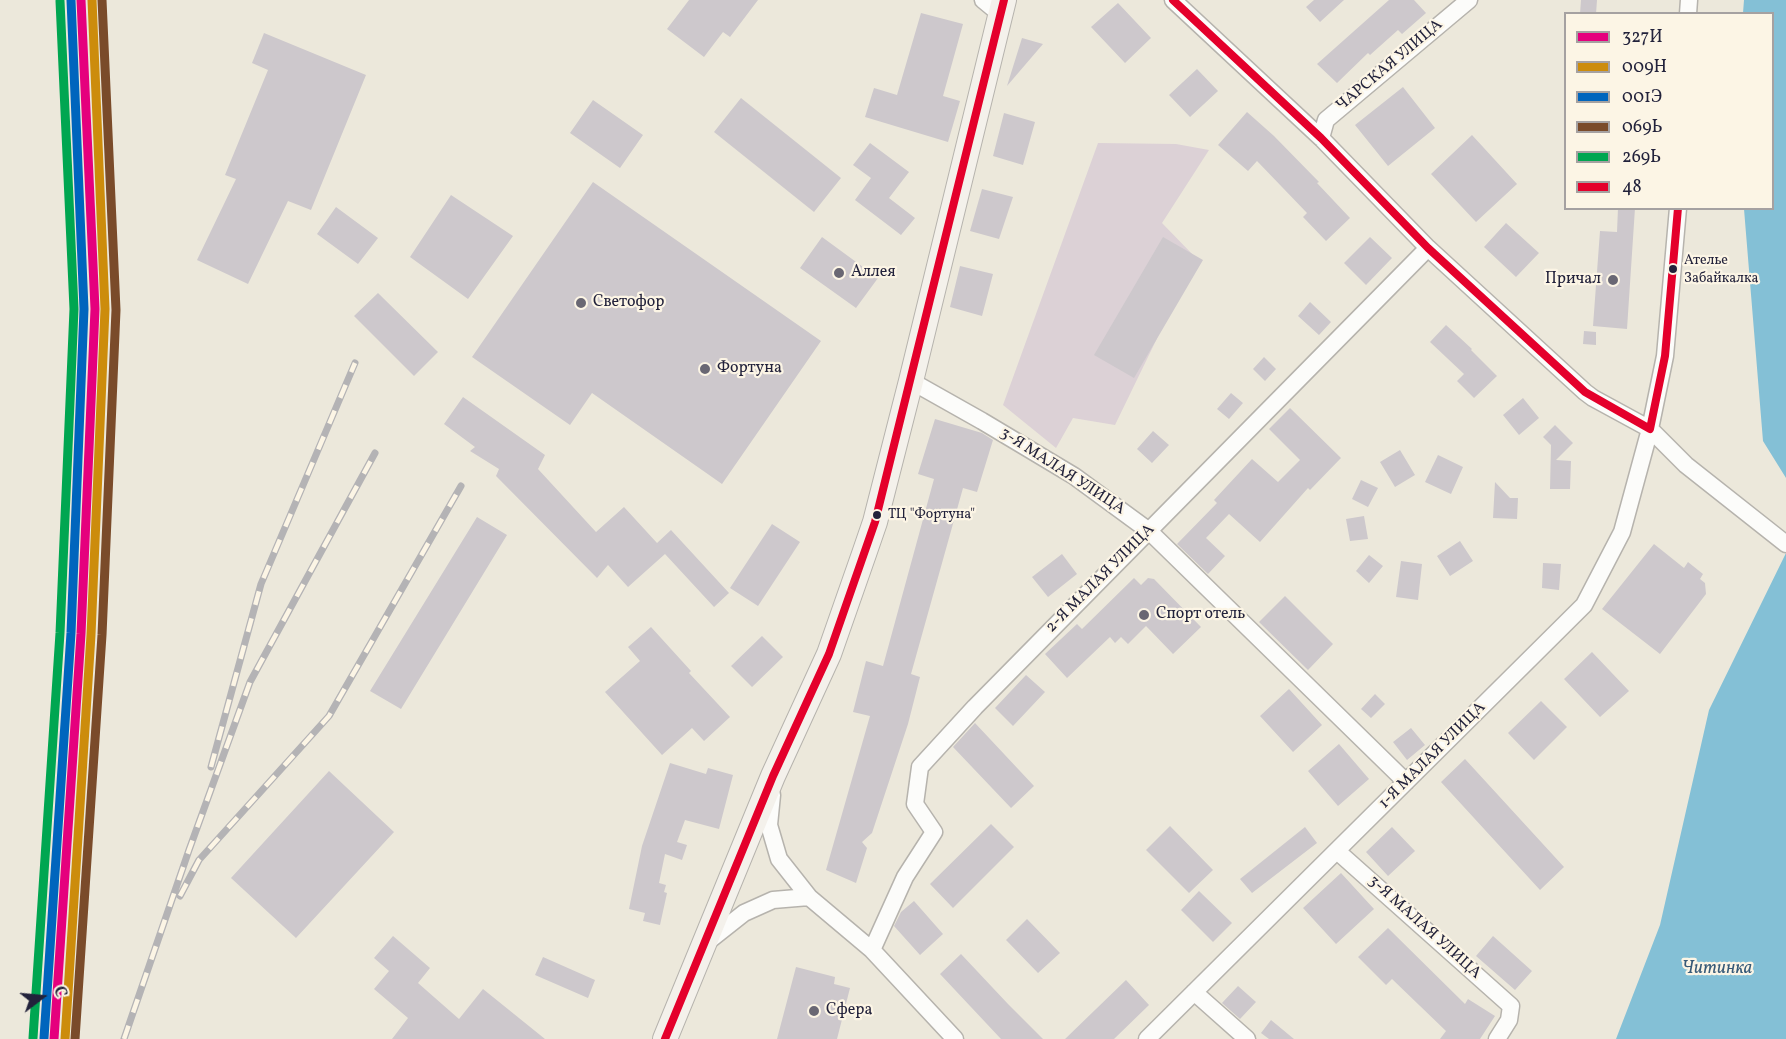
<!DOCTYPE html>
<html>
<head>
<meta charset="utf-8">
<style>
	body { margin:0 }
	#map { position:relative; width:1786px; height:1039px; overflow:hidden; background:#ece8db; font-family:Vollkorn,serif }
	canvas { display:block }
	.legend { position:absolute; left:1564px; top:12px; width:210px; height:198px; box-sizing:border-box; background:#fcf5e5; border:2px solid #a5a1a1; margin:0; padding:8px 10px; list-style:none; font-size:18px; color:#22223b }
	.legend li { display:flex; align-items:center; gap:12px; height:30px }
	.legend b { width:30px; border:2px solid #a5a1a1 }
	.north { position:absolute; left:12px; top:967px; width:60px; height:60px; -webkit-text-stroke:4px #fcf5e5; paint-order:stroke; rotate:74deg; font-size:16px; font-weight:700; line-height:24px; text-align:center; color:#22223b }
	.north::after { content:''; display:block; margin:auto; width:21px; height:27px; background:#22223b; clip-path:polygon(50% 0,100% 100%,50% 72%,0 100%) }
</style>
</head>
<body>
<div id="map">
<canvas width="1786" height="1039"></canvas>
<ul class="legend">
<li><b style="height:8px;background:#e5007d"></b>327И</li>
<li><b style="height:8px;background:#cc8c0c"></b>009Н</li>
<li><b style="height:8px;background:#0065bd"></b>001Э</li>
<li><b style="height:8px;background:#7a4b2a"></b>069Ь</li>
<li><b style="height:8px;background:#00a651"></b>269Ь</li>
<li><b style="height:8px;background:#e4002b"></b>48</li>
</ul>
<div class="north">С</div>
</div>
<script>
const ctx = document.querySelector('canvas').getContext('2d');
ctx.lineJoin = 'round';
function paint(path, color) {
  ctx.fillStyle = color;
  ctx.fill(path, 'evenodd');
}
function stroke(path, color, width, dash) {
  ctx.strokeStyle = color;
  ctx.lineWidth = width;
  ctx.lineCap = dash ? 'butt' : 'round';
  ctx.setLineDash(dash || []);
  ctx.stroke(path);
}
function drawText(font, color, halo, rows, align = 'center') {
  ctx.font = font + ' Vollkorn,serif';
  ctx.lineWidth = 4.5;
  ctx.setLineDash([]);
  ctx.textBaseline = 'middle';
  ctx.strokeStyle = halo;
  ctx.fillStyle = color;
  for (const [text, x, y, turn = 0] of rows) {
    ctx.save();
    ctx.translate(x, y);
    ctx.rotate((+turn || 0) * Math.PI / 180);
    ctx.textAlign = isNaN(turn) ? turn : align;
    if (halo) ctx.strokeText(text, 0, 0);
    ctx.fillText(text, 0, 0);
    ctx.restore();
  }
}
const industrial = new Path2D(`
	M1098 143 1176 144 1209 150 1162 223 1196 258 1115 425 1073 418 1056 448 1003 405Z`);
const water = new Path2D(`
	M1744 0H1786V478L1763 441 1744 209 1772 208V14L1743 13Z
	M1786 553V1039H1616L1660 925 1709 710Z`);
const building = new Path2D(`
	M689 0H758L730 37 723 32 704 57 667 29Z
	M1314 0H1344L1320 22 1306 7Z
	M1389 0H1414L1426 13 1402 34 1398 30 1370 55 1368 53 1337 83 1317 64Z
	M1581 0H1597L1596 14H1580Z
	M1118 3 1151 38 1125 63 1091 27Z
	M921 13 963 24 943 96 960 101 948 142 865 117 874 88 897 95Z
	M264 33 366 75 311 210 288 201 248 284 197 260 236 179 225 175 268 70 252 63Z
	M1022 38 1043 44 1007 86Z
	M1197 69 1218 91 1190 117 1169 95Z
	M1403 87 1435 128 1388 166 1355 125Z
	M741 98 841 178 814 212 714 132Z
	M593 100 643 135 620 168 570 133Z
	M1247 112 1274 136 1319 182 1317 183 1350 218 1326 241 1303 217 1307 213 1257 161 1248 171 1218 145Z
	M1004 113 1035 122 1023 165 993 156Z
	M1472 135 1517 184 1476 222 1431 174Z
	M870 143 909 172 889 198 915 218 901 235 855 200 871 178 853 165Z
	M593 182 821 341 722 484 592 393 570 425 472 357Z
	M982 189 1013 197 999 239 970 231Z
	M451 195 513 236 468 299 410 257Z
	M336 207 378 238 358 264 317 234Z
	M1618 208H1635L1627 329 1593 326 1600 231 1617 232Z
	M1506 223 1539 253 1516 277 1484 247Z
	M822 237 878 278 856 308 800 268Z
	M1163 237 1203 260 1134 378 1094 355Z
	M1370 237 1392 258 1366 285 1344 263Z
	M960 266 993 274 982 316 950 307Z
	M378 293 438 352 414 376 354 316Z
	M1310 302 1331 322 1319 335 1298 316Z
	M1446 325 1472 349 1471 350 1497 376 1474 398 1457 381 1464 374 1430 342Z
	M1584 331 1596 332V345L1583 344Z
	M1264 357 1276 369 1265 381 1253 369Z
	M1231 393 1243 403 1229 419 1217 409Z
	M463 397 545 455 538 469 596 532 624 507 657 543 671 530 729 593 714 607 665 554 628 587 608 565 597 578 496 476 499 469 470 451 475 447 444 424Z
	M1523 398 1539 418 1519 435 1503 415Z
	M1290 408 1341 458 1310 490 1308 488 1260 542 1229 514 1206 538 1225 556 1208 574 1177 544 1217 503 1214 500 1252 459 1278 482 1300 460 1269 429Z
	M935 419 982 433 993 440 977 492 963 488 911 674 920 677 908 724 872 833 862 842 867 848 856 883 826 870 870 716 853 712 866 661 883 666 934 479 918 474Z
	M1555 425 1573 443 1556 460 1571 461 1570 489H1550L1551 445 1543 437Z
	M1153 431 1169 445 1152 463 1137 449Z
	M1400 450 1415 475 1395 487 1380 462Z
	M1438 455 1463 467 1451 494 1425 482Z
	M1361 480 1378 488 1368 507 1352 499Z
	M1495 482 1510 498H1518L1517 519 1493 518Z
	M1364 516 1368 539 1350 541 1346 519Z
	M477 517 507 535 401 709 370 691Z
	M772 524 800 542 758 606 730 588Z
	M1460 541 1473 561 1450 576 1437 556Z
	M1654 544 1684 568 1688 562 1703 574 1700 579 1705 583 1706 594 1660 654 1602 609Z
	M1062 554 1077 574 1048 597 1032 577Z
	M1369 555 1383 566 1369 583 1356 571Z
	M1401 561 1422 564 1418 600 1396 597Z
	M1543 563 1561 564 1559 590 1542 588Z
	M1134 578 1141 585 1148 578 1154 579 1201 627 1173 654 1146 626 1128 644 1121 637 1115 643 1110 637 1067 678 1045 654 1077 624 1082 629Z
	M1285 596 1333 644 1308 670 1259 622Z
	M651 627 691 671 689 673 730 717 704 741 692 728 662 755 605 692 640 661 628 647Z
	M762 636 783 657 752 687 731 666Z
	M1592 652 1629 691 1600 717 1564 679Z
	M1026 675 1045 692 1013 726 995 708Z
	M1289 689 1322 725 1293 752 1260 716Z
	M1375 694 1385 704 1371 718 1361 709Z
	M1541 701 1567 727 1534 760 1508 733Z
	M975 723 1034 786 1011 808 953 747Z
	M1411 728 1425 745 1407 760 1393 742Z
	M1339 744 1369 779 1338 806 1308 771Z
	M1465 759 1564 867 1540 890 1441 782Z
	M670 763 706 774 708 768 733 775 719 829 685 820 677 842 687 845 682 860 665 854 659 883 666 885 664 892 667 893 660 925 643 921 645 913 629 909 642 846Z
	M329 771 394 832 296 938 231 878Z
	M991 824 1014 847 953 908 930 884Z
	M1170 826 1213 870 1189 893 1146 850Z
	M1305 827 1317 843 1252 893 1240 879Z
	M1392 827 1415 851 1388 876 1366 852Z
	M1341 873 1374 909 1336 944 1303 908Z
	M1199 891 1232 923 1213 942 1181 910Z
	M914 901 943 934 920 955 894 926 901 912Z
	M1027 919 1060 953 1038 973 1006 940Z
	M1388 928 1465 1004 1468 999 1495 1016 1480 1039H1440L1446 1031 1392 979 1386 985 1358 957Z
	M393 936 430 968 418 983 459 1019 483 989 545 1039H392L408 1018 374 989 389 971 374 958Z
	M1493 936 1532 971 1515 990 1476 956Z
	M961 954 1008 1004 1043 1039H1001L940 974Z
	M543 957 595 980 588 998 535 975Z
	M796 967 835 977 834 984 850 988 837 1039H777Z
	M1126 980 1149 1005 1114 1039H1065Z
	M1238 986 1256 1002 1240 1019 1222 1003Z
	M1271 1020 1294 1039H1269L1261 1033Z`);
const street = new Path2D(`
	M983 0 1000 14
	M1173 0 1321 138 1428 248 1585 392 1593 398 1650 429 1686 465 1786 544
	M1688 14 1689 0
	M1321 138 1326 120 1469 0
	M911 381 982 421 1074 476 1149 531 1406 782
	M772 795 769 825 779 859 809 897 872 950 955 1039
	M1337 851 1511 1006 1509 1020 1497 1039
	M706 943 744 913 773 900 809 897
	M872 950 905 877 934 832 915 804 920 767 975 707 1428 248
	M1194 992 1247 1039
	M1147 1039 1584 605 1622 532 1650 429 1665 356 1678 208`);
const secondary = new Path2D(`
	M665 1039 773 776 829 654 864 554 875 522 911 381 1004 0`);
const rail = new Path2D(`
	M211 767 261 584 355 363
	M180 896 199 860 329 716 461 486
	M124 1039 189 850 250 682 375 453`);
const bus1 = new Path2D(`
	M1173 0 1321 138 1428 248 1585 392 1650 429 1665 356 1678 208
	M665 1039 773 776 829 654 875 522 1004 0`);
const rail1 = new Path2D(`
	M54 1039 81 634 95 309 81 0`);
const rail2 = new Path2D(`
	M65 1039 91 635 105 309 92 0`);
const rail3 = new Path2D(`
	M44 1038 71 633 84 309 71 0`);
const rail4 = new Path2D(`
	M75 1039 102 635 116 310 102 0`);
const rail5 = new Path2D(`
	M33 1038 60 633 74 309 60 1`);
const markers = [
	[1673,269,5,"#22223b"],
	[839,273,6,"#696773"],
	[1613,280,6,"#696773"],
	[581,303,6,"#696773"],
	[705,369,6,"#696773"],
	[877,515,5,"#22223b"],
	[1144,615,6,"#696773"],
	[814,1011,6,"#696773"]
];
const busNames = [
	["Ателье",1684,261],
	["Забайкалка",1684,279],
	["ТЦ \"Фортуна\"",888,515]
];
const streetNames = [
	["ЧАРСКАЯ УЛИЦА",1390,66,-40],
	["3-Я МАЛАЯ УЛИЦА",1062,472,33],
	["2-Я МАЛАЯ УЛИЦА",1101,579,-45],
	["1-Я МАЛАЯ УЛИЦА",1433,756,-45],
	["3-Я МАЛАЯ УЛИЦА",1424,928,42]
];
const poiNames = [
	["Аллея",851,273],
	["Причал",1601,280,"right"],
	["Светофор",593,303],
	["Фортуна",717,369],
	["Спорт отель",1156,615],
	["Сфера",826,1011]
];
const waterNames = [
	["Читинка",1717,970]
];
paint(industrial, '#dcd1d6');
paint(water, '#84c0d6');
paint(building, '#cdc8cc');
stroke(street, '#b6b3ad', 19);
stroke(secondary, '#b6b3ad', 26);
stroke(street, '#fcfcfa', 16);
stroke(secondary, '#f4f1eb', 24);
stroke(rail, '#b4b3b5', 7);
stroke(rail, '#fcf5e5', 4.5, [14]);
stroke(bus1, '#e4002b', 8);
stroke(rail1, '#e5007d', 9);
stroke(rail2, '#cc8c0c', 9);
stroke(rail3, '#0065bd', 9);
stroke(rail4, '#7a4b2a', 9);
stroke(rail5, '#00a651', 9);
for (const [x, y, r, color] of markers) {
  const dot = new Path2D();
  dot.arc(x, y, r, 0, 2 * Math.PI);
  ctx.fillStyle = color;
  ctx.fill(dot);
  stroke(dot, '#fcf5e5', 2);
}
drawText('14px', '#22223b', '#fcf5e5', busNames, 'left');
drawText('16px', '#22223b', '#fcf5e5', streetNames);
drawText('16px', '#22223b', '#fcf5e5', poiNames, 'left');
drawText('italic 18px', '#375a78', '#fcf5e5', waterNames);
</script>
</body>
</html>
